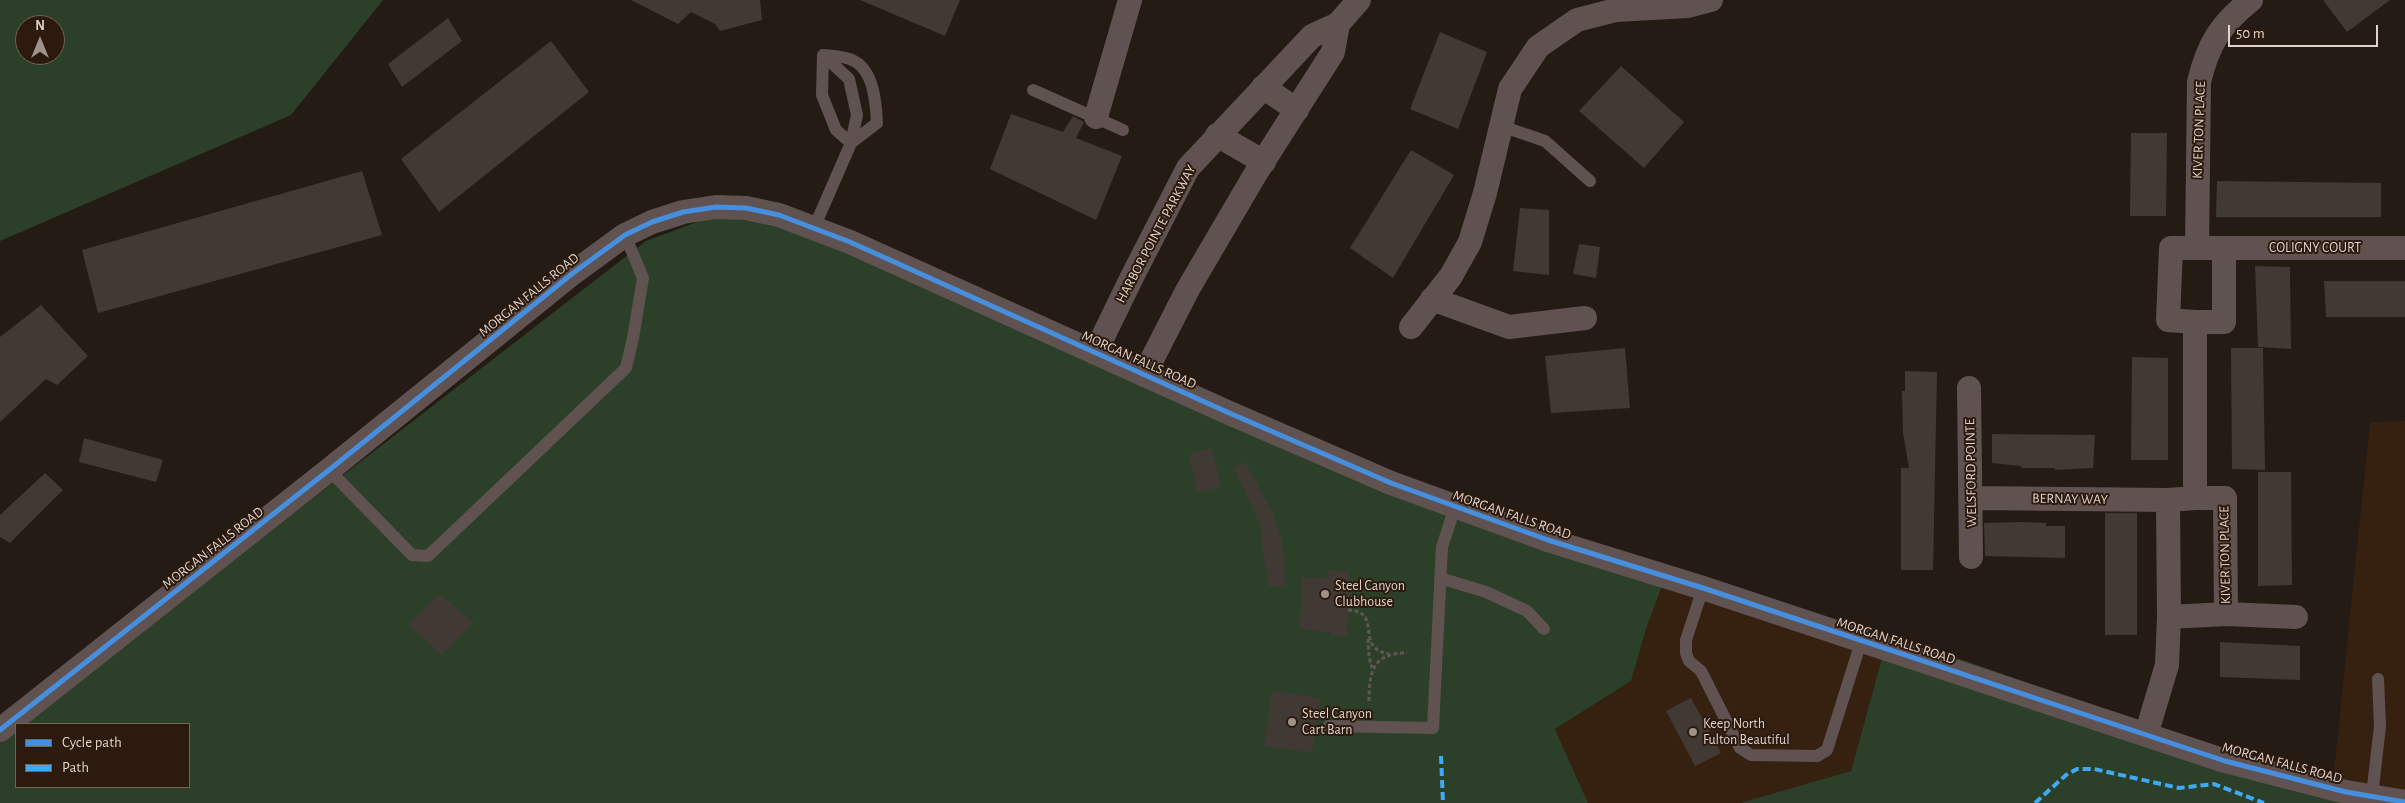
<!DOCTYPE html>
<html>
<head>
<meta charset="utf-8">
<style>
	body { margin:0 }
	#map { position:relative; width:2405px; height:803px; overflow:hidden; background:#241b14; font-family:"Alegreya Sans",sans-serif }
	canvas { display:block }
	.legend { position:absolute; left:15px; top:723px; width:175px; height:65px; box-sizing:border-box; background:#2b1a0d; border:1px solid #736459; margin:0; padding:6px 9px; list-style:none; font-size:15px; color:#dfd3cb }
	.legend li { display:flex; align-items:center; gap:10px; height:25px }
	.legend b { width:25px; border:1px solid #736459 }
	.north { position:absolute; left:15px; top:15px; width:50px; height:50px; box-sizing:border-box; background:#2b1a0d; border:1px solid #736459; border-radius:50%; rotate:0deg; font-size:14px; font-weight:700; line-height:20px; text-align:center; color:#dfd3cb }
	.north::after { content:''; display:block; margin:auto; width:18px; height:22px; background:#9e938b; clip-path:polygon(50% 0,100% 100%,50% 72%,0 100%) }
	.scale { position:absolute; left:2228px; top:25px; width:150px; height:22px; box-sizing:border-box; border:2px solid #dfd3cb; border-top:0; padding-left:6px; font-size:15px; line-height:18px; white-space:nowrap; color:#dfd3cb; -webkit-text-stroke:4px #2b1a0d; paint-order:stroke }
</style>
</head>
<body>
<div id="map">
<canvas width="2405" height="803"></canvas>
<ul class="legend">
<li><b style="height:6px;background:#468fdf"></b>Cycle path</li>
<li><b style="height:6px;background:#3fa9f5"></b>Path</li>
</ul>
<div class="north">N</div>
<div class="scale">50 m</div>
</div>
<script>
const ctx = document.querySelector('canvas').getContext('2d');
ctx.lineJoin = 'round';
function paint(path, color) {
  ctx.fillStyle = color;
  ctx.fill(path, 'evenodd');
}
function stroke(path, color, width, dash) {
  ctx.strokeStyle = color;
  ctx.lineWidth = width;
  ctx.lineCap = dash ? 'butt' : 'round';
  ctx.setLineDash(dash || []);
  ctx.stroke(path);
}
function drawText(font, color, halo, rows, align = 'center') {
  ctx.font = font + ' "Alegreya Sans",sans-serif';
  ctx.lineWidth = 4;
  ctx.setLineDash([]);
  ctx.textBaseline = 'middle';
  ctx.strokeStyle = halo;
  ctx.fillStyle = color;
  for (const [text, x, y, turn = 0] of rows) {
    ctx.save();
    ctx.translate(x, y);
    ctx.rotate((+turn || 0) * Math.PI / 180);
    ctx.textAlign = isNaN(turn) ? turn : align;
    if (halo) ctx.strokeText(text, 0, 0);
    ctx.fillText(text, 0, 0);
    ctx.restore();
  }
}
const built = new Path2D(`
	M2405 421V796L2332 791 2370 422Z
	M1668 570 1887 640 1851 771 1740 803H1588L1555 729 1631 681 1646 629Z`);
const green = new Path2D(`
	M0 0H383L291 115 0 241ZM25 25H55V55H25Z
	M751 202 1278 437 1668 570 1646 629 1631 681 1555 729 1588 803H0V740L16 728V787H189V724H21L646 241Z
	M1887 640 1963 660 2332 791 2405 803H1740L1851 771Z`);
const building = new Path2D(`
	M631 0H760L762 20 720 31 715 24 691 12 678 24Z
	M860 0H960L945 36Z
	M2323 0H2390L2347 32Z
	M448 18 462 41 402 87 388 64Z
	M1440 32 1487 52 1458 129 1410 109Z
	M551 41 589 92 439 212 401 159Z
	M1621 66 1684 122 1644 168 1579 111Z
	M1011 114 1063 132 1073 116 1084 122 1076 138 1122 156 1096 220 990 169Z
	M2131 133H2167L2166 216H2130Z
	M1411 150 1454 175 1393 278 1350 248Z
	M362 171 382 235 98 313 82 250Z
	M2217 181 2381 183V217H2216Z
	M1520 208 1549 210V275L1513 271Z
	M1579 244 1600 247 1596 278 1573 274Z
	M2255 266 2290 267 2291 349 2258 347Z
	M2324 281H2405V317H2326Z
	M41 305 88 356 57 385 46 379 0 422V337Z
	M1625 348 1630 408 1551 413 1545 356Z
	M2231 348H2263L2265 470 2232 469Z
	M2132 357 2168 358V460H2131Z
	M1905 371 1937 372 1933 570H1901V468H1909L1903 433 1902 391H1905Z
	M1992 434 2095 435 2093 468 2055 470V468H2021V466L1992 463Z
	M84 438 163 460 156 482 79 462Z
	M1212 448 1221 487 1197 493 1189 454Z
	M1245 462 1275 517 1284 551 1285 586H1268L1260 524 1234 468Z
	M2258 472H2291L2292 585 2258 586Z
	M45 473 63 490 10 543 0 537V515Z
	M2105 513H2137V635H2105Z
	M2022 522 2046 523V526H2065V558L1985 556 1984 523Z
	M1329 570 1350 572 1347 637 1330 636V632L1300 629 1301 578 1328 577Z
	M439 594 474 622 442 655 408 625Z
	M2220 642 2300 646V680L2220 677Z
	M1272 691 1320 698 1312 753 1264 746Z
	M1691 698 1721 753 1695 766 1666 711Z`);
const path = new Path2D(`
	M1348 610C1384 611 1353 648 1389 654
	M1368 639 1369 656 1372 668
	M1369 701C1369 671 1373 653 1407 653`);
const service = new Path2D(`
	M823 55C832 56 846 56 854 61 874 71 876 104 877 123L851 143
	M823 55 822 95 836 130 851 143
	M1033 90 1123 130
	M1501 126 1545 141 1590 181
	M814 228 851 143 857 115 849 79 823 55
	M329 470 412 555 428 556 626 368 633 338 643 278 625 235
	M1440 578 1486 592 1527 611 1544 629
	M1703 588 1686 640V653L1689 661 1701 671 1740 748 1751 755 1817 756 1827 750 1861 642
	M1328 726 1433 728 1442 547 1455 507
	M2372 796 2380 726 2378 679`);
const minor = new Path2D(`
	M1263 87 1297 110
	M1096 117 1130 0
	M1217 135 1264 162
	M2197 248 2199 82C2208 44 2220 25 2251 0
	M1432 299 1509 327 1585 318
	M2195 322 2168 320 2171 248H2405
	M1411 327 1451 276 1470 242 1485 193 1510 89 1538 47 1577 20 1616 10 1688 6 1711 0
	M1095 353 1133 275 1188 168 1312 36 1338 24 1359 0
	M1144 375 1188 289 1256 173 1333 52 1338 24
	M1969 388 1971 557
	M1972 498 2168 500
	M2226 614 2296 617
	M2169 617 2226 614 2225 498H2195
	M0 730 329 470 573 273 625 235 652 222 683 212 716 207 746 208 779 215 850 242 1227 412 1391 483 1548 540 1703 588 2225 761 2346 792 2405 802
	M2146 735 2167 665 2169 617 2168 500 2195 498V322H2224V248`);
const quiet = new Path2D(`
	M1441 756 1443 803
	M2035 803 2066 775 2077 769H2094L2179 788 2214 784 2264 803`);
const cycleway = new Path2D(`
	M0 730 329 470 573 273 625 235 652 222 683 212 716 207 746 208 779 215 850 242 1227 412 1391 483 1548 540 1703 588 2225 761 2346 792 2405 802`);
const markers = [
	[1325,594,5,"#9e938b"],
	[1292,722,5,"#9e938b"],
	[1693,732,5,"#9e938b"]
];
const streetNames = [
	["KIVER TON PLACE",2199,130,-88],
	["HARBOR POINTE PARKWAY",1156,234,-62],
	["COLIGNY COURT",2315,248],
	["MORGAN FALLS ROAD",529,295,-39],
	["MORGAN FALLS ROAD",1139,360,24],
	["WELSFORD POINTE",1971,473,-91],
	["BERNAY WAY",2070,499,1],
	["MORGAN FALLS ROAD",1512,515,19],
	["MORGAN FALLS ROAD",213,548,-38],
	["KIVER TON PLACE",2225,555,-91],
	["MORGAN FALLS ROAD",1896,641,18],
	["MORGAN FALLS ROAD",2282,763,15]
];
const poiNames = [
	["Steel Canyon",1335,586],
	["Clubhouse",1335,602],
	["Steel Canyon",1302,714],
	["Cart Barn",1302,730],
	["Keep North",1703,724],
	["Fulton Beautiful",1703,740]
];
paint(built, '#362111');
paint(green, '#2c4029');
paint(building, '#413933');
stroke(path, '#615655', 3, [4, 2.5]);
stroke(service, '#605251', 12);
stroke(minor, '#605251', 24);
stroke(quiet, '#3fa9f5', 4, [8, 4]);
stroke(cycleway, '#468fdf', 5);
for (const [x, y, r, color] of markers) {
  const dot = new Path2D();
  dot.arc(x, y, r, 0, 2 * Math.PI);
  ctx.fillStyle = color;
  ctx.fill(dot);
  stroke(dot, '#2b1a0d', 2);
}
drawText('14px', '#dfd3cb', '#2b1a0d', streetNames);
drawText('14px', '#dfd3cb', '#2b1a0d', poiNames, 'left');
</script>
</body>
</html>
